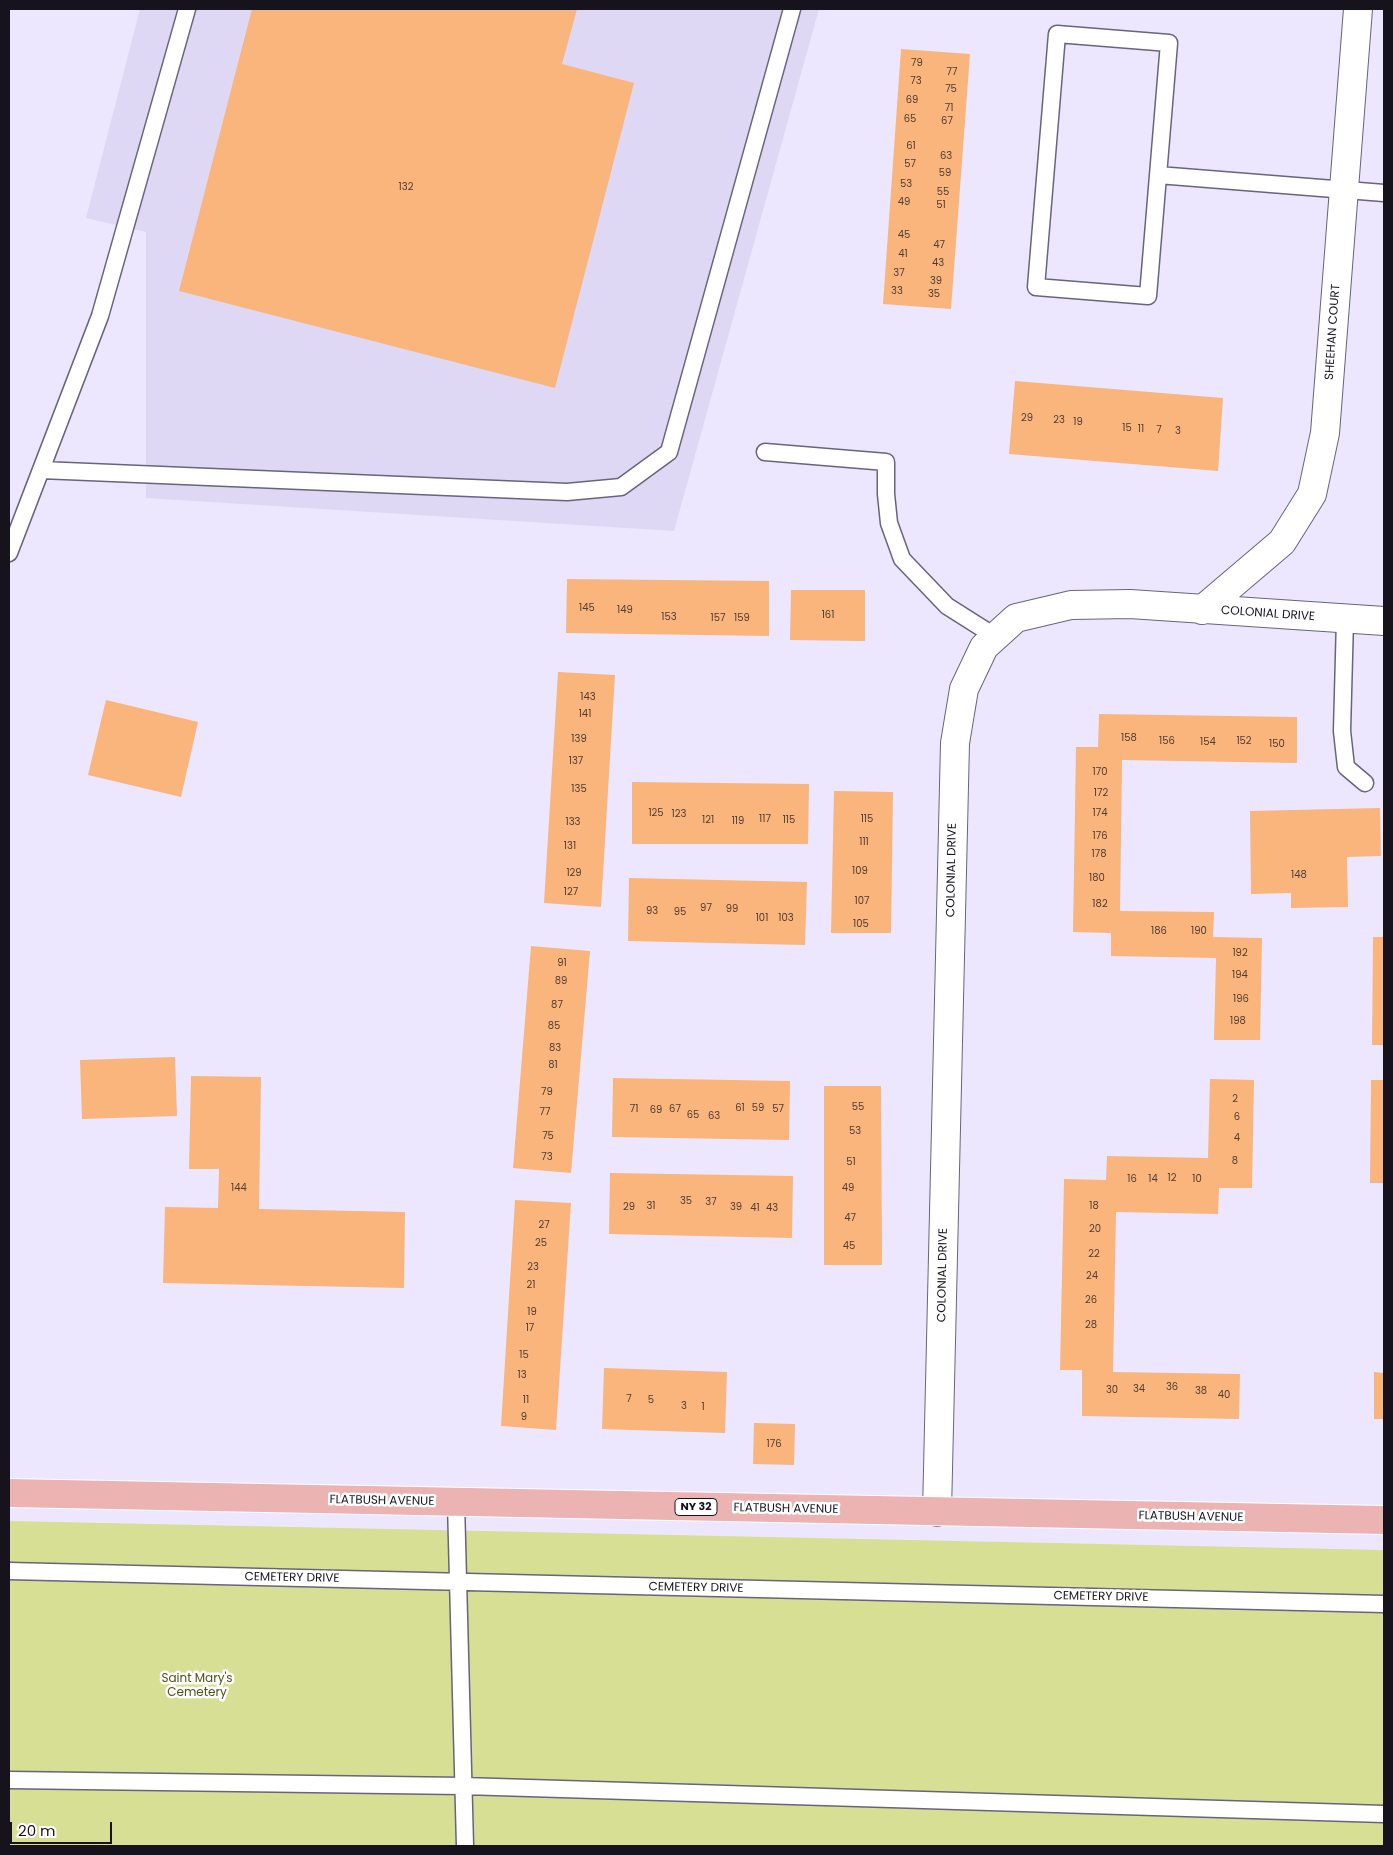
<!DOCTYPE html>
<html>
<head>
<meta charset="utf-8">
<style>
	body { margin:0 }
	#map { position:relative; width:1393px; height:1855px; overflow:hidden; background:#ece7ff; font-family:Poppins,sans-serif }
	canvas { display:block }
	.frame { position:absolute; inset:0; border:10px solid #16131d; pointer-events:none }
	.scale { position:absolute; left:10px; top:1822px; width:102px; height:22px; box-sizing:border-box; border:2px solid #16131d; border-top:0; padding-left:6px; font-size:15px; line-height:18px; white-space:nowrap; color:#16131d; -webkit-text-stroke:4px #fff; paint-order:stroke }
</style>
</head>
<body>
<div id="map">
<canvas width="1393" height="1855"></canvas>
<div class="frame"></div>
<div class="scale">20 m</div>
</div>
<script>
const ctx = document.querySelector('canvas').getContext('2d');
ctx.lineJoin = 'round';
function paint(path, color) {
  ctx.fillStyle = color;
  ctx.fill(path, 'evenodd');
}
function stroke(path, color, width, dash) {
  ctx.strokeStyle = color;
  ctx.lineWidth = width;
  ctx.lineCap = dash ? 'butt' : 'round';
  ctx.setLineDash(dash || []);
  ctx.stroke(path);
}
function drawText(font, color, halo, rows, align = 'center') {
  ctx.font = font + ' Poppins,sans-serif';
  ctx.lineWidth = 5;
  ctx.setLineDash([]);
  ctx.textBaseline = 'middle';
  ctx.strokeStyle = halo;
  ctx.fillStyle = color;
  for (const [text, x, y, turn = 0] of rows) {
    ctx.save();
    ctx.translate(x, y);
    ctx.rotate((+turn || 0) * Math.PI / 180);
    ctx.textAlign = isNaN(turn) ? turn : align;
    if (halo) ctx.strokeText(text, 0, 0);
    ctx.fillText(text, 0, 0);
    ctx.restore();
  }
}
const built = new Path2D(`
	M140 9H819L674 531 146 498V232L86 218Z`);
const green = new Path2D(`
	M9 1521 1384 1550V1846H9Z`);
const building = new Path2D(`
	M252 9H577L562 64 634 83 555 388 179 291Z
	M901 49 970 54 951 309 883 304Z
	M1015 381 1223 398 1218 471 1009 454Z
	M567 579 769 581V636L566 633Z
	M791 590H865V641L790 640Z
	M558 672 615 675 601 907 544 903Z
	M106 700 198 722 181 797 88 775Z
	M1099 714 1297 717V763L1122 760 1120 911 1214 912 1213 937 1262 938 1260 1040H1214L1216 958 1111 956V933L1073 932 1076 747H1098Z
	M632 782 809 784 808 844H632Z
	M834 791 893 792 891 933H831Z
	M1380 808 1381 856 1347 857 1348 907 1291 908V893L1251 894 1250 811Z
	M629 878 807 882 805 945 628 941Z
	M1373 937H1384V1045H1372Z
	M531 946 590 951 571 1173 513 1168Z
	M175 1057 177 1116 82 1119 80 1060Z
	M191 1076 261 1077 259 1209 405 1212 404 1288 163 1283 165 1207 218 1208 219 1169H189Z
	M613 1078 790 1081 789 1140 612 1137Z
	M1210 1079 1254 1080 1252 1188H1219L1218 1214 1116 1212 1113 1372 1240 1374 1239 1419 1082 1416V1370H1060L1064 1179 1106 1180 1107 1156 1208 1158Z
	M1371 1080H1384V1183H1370Z
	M824 1086H881L882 1265H824Z
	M610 1173 793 1176 792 1238 609 1234Z
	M515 1200 571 1203 556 1430 501 1426Z
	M604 1368 727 1372 725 1433 602 1429Z
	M1374 1372 1384 1373V1419H1374Z
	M754 1423 795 1424 794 1465 753 1464Z`);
const lane = new Path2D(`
	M1057 34 1169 43 1148 296 1036 287Z
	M1158 175 1384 193
	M765 452 886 462V494L889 523 902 559 947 606 996 637
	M41 470 567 492 621 487 669 452 792 9
	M9 553 100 316 187 9
	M1345 619 1342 731 1346 767 1365 783
	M456 1503 465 1846
	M9 1571 1384 1604
	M9 1780 463 1786 1384 1814`);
const street = new Path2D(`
	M1202 610 1282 542 1312 494 1325 433 1358 9
	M937 1512 955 743 964 689 984 647 1016 618 1071 605 1130 604 1384 621`);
const primary = new Path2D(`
	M9 1493 1384 1520`);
const numberNames = [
	["79",917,63],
	["77",952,72],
	["73",916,81],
	["75",951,89],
	["69",912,100],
	["71",949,108],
	["65",910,119],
	["67",947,121],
	["61",911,146],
	["63",946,156],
	["57",910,164],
	["59",945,173],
	["53",906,184],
	["132",406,187],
	["55",943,192],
	["49",904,202],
	["51",941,205],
	["45",904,235],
	["47",939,245],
	["41",903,254],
	["43",938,263],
	["37",899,273],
	["39",936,281],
	["33",897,291],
	["35",934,294],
	["29",1027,418],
	["23",1059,420],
	["19",1078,422],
	["15",1127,428],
	["11",1141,429],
	["7",1159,430],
	["3",1178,431],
	["145",587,608],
	["149",625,610],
	["161",828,615],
	["153",669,617],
	["157",718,618],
	["159",742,618],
	["143",588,697],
	["141",585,714],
	["158",1129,738],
	["139",579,739],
	["156",1167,741],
	["152",1244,741],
	["154",1208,742],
	["150",1277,744],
	["137",576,761],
	["170",1100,772],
	["135",579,789],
	["172",1101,793],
	["125",656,813],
	["174",1100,813],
	["123",679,814],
	["117",765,819],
	["115",867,819],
	["121",708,820],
	["115",789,820],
	["119",738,821],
	["133",573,822],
	["176",1100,836],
	["111",864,842],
	["131",570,846],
	["178",1099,854],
	["109",860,871],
	["129",574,873],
	["148",1299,875],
	["180",1097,878],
	["127",571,892],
	["107",862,901],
	["182",1100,904],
	["97",706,908],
	["99",732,909],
	["93",652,911],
	["95",680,912],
	["101",762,918],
	["103",786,918],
	["105",861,924],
	["186",1159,931],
	["190",1199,931],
	["192",1240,953],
	["91",562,963],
	["194",1240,975],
	["89",561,981],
	["196",1241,999],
	["87",557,1005],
	["198",1238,1021],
	["85",554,1026],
	["83",555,1048],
	["81",553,1065],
	["79",547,1092],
	["2",1235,1099],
	["55",858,1107],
	["61",740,1108],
	["59",758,1108],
	["71",634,1109],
	["67",675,1109],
	["57",778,1109],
	["69",656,1110],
	["77",545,1112],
	["65",693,1115],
	["63",714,1116],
	["6",1237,1117],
	["53",855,1131],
	["75",548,1136],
	["4",1237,1138],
	["73",547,1157],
	["8",1235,1161],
	["51",851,1162],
	["12",1172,1178],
	["16",1132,1179],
	["14",1153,1179],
	["10",1197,1179],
	["144",239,1188],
	["49",848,1188],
	["35",686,1201],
	["37",711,1202],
	["31",651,1206],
	["18",1094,1206],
	["29",629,1207],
	["39",736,1207],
	["41",755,1208],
	["43",772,1208],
	["47",850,1218],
	["27",544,1225],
	["20",1095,1229],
	["25",541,1243],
	["45",849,1246],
	["22",1094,1254],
	["23",533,1267],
	["24",1092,1276],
	["21",531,1285],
	["26",1091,1300],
	["19",532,1312],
	["28",1091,1325],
	["17",530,1328],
	["15",524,1355],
	["13",522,1375],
	["36",1172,1387],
	["34",1139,1389],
	["30",1112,1390],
	["38",1201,1391],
	["40",1224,1395],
	["7",629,1399],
	["11",526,1400],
	["5",651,1400],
	["3",684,1406],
	["1",703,1407],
	["9",524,1417],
	["176",774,1444]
];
const shields = [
	[696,1507,42]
];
const shieldNames = [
	["NY 32",696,1507]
];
const streetNames = [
	["SHEEHAN COURT",1333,332,-86],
	["COLONIAL DRIVE",1268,614,4],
	["COLONIAL DRIVE",952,870,-89],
	["COLONIAL DRIVE",943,1275,-89],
	["FLATBUSH AVENUE",382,1501,1],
	["FLATBUSH AVENUE",786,1509,1],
	["FLATBUSH AVENUE",1191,1517,1],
	["CEMETERY DRIVE",292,1578,1],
	["CEMETERY DRIVE",696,1588,1],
	["CEMETERY DRIVE",1101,1597,1]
];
const parkNames = [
	["Saint Mary's",197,1679],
	["Cemetery",197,1693]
];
paint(built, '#ded8f5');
paint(green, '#d7df94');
paint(building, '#f9b57b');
stroke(lane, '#69637d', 19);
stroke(street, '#69637d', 30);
stroke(primary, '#fff', 30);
stroke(lane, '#fff', 16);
stroke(street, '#fff', 28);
stroke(primary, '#ebb3b1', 28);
drawText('10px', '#4f3c34', null, numberNames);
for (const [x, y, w] of shields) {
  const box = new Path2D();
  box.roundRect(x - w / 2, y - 8.5, w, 17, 4);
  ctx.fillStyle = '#fff';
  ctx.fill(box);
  stroke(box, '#16131d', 1);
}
drawText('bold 11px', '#16131d', null, shieldNames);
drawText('12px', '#16131d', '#fff', streetNames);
drawText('12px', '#4e5214', '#fff', parkNames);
</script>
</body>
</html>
